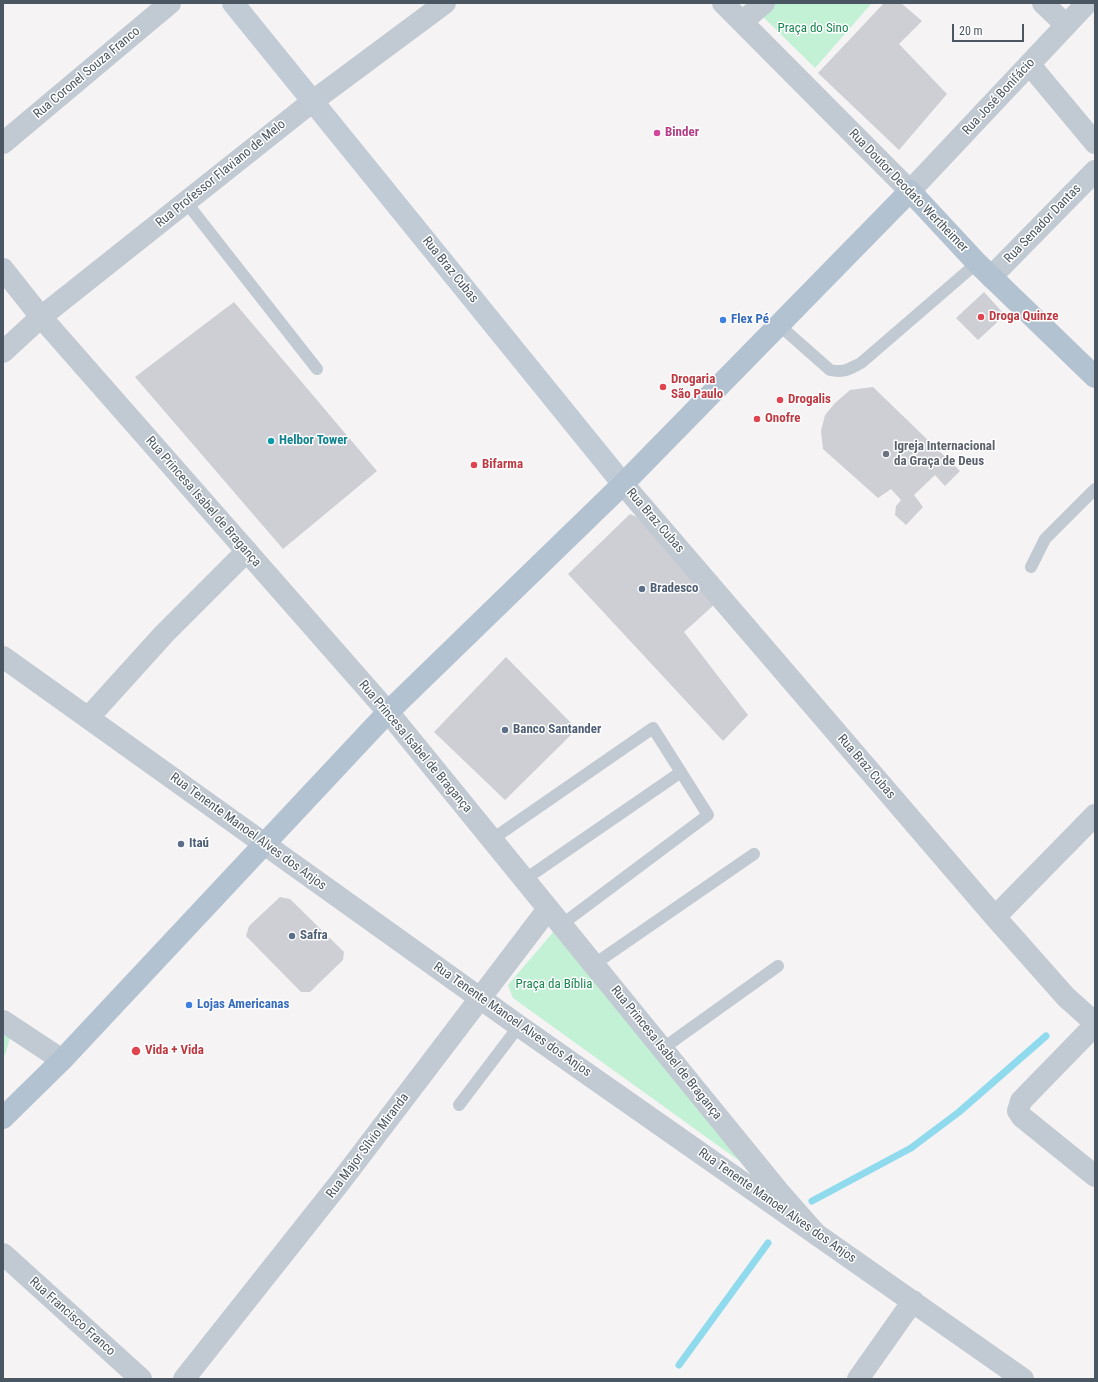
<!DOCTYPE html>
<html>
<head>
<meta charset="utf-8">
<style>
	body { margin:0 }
	#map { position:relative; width:1098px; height:1382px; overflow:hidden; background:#f5f3f3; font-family:"Roboto Condensed",sans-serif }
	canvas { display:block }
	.frame { position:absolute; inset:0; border:4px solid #4a5661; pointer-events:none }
	.scale { position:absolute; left:952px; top:24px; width:72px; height:18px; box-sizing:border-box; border:2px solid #4a5661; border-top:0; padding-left:5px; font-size:12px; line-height:14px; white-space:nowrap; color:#4a5661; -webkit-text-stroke:3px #fff; paint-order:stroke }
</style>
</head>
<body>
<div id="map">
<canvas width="1098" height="1382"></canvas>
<div class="frame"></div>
<div class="scale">20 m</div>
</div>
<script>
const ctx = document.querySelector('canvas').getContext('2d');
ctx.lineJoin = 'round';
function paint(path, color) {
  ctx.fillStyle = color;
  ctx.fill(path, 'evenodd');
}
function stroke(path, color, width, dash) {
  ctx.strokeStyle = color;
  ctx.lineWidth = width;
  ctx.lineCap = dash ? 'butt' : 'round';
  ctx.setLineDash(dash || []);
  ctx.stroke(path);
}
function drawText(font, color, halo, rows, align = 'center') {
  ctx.font = font + ' "Roboto Condensed",sans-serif';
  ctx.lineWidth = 3;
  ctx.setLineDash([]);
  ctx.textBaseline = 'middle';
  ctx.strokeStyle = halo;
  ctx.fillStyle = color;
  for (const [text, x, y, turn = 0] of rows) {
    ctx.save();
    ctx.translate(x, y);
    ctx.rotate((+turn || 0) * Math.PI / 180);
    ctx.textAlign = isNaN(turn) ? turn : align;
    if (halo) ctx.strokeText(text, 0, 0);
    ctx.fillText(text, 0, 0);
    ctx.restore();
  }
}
const green = new Path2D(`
	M749 3H872L815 68Z
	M554 931 759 1175 513 998 508 985Z
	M3 1034 10 1038 5 1055 3 1054Z`);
const stream = new Path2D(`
	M812 1201 911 1148 959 1112 1046 1036
	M679 1365 768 1243`);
const building = new Path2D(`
	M884 3H901L922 21 899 44 947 94 899 150 818 73Z
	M984 292 1005 315 978 340 956 318Z
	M234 302 377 471 283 549 135 377Z
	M873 387 960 471 945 486 935 475 914 495 923 507 906 525 895 515 896 506 901 500 891 489 878 498 823 449 821 431 825 415 835 403 850 390Z
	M630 514 647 521 715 604 684 632 748 715 723 741 568 574Z
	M506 657 577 729 505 800 434 732Z
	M280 897 290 899 344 952 343 960 310 992H301L246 936 249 926Z`);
const lane = new Path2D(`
	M186 202 317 369
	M779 325 830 370C844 373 849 369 861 363L977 263
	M1031 567 1045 539 1095 489
	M491 840 653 728 708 815 561 925
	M524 880 681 772
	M593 965 754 854
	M662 1049 778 966
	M459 1105 519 1026`);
const street = new Path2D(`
	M723 3 910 191 1087 3
	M1043 3 1066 25
	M742 22 764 3
	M1030 65 1095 143
	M3 143 170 3
	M3 269 41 317 388 712 779 1192 816 1234
	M991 277 1095 171
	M3 352 41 317 313 101 445 3
	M623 484 995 917 1066 997 1095 1023
	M3 657 519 1026 1023 1379
	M88 718 164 634 247 551
	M995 917 1095 815
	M3 1021 62 1060
	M1095 1025 1021 1101 1018 1111 1022 1117 1095 1176
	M3 1254 141 1379
	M184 1379 341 1181 548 909
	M858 1379 913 1301`);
const secondary = new Path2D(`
	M233 3 623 484`);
const primary = new Path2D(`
	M3 1118 62 1060 388 712 623 484 910 191 977 263 1095 377`);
const markers = [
	[657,133,4,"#d1479c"],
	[981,317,4,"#e0444e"],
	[723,320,4,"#3f7fe0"],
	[663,387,4,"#e0444e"],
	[780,400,4,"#e0444e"],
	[757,419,4,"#e0444e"],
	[271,441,4,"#0f9aa8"],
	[886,454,4,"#6b7280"],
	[474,465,4,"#e0444e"],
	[642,589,4,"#5c6f8a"],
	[505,730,4,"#5c6f8a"],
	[181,844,4,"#5c6f8a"],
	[292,936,4,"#5c6f8a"],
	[189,1005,4,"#3f7fe0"],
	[136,1051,5,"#e0444e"]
];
const parkNames = [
	["Praça do Sino",813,29],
	["Praça da Bíblia",554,985]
];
const streetNames = [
	["Rua Coronel Souza Franco",87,73,-40],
	["Rua José Bonifácio",999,97,-47],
	["Rua Professor Flaviano de Melo",221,174,-39],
	["Rua Doutor Deodato Wertheimer",908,191,46],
	["Rua Senador Dantas",1043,224,-46],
	["Rua Braz Cubas",450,270,51],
	["Rua Princesa Isabel de Bragança",203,502,49],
	["Rua Braz Cubas",655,521,49],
	["Rua Princesa Isabel de Bragança",415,747,50],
	["Rua Braz Cubas",866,767,49],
	["Rua Tenente Manoel Alves dos Anjos",248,832,36],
	["Rua Tenente Manoel Alves dos Anjos",512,1020,35],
	["Rua Princesa Isabel de Bragança",666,1053,51],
	["Rua Major Sílvio Miranda",368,1146,-53],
	["Rua Tenente Manoel Alves dos Anjos",777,1206,35],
	["Rua Francisco Franco",72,1317,42]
];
const hotelNames = [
	["Binder",665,133]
];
const healthNames = [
	["Droga Quinze",989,317],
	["Drogaria",671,380],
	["São Paulo",671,395],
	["Drogalis",788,400],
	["Onofre",765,419],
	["Bifarma",482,465],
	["Vida + Vida",145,1051]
];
const shopNames = [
	["Flex Pé",731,320],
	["Lojas Americanas",197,1005]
];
const cultureNames = [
	["Helbor Tower",279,441]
];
const worshipNames = [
	["Igreja Internacional",894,447],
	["da Graça de Deus",894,462]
];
const serviceNames = [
	["Bradesco",650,589],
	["Banco Santander",513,730],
	["Itaú",189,844],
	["Safra",300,936]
];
paint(green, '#c3f1d5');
stroke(stream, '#90daee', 7);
paint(building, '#cdcfd5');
stroke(lane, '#c1cad2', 12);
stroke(street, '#c1cad2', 22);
stroke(secondary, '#c1cbd6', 22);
stroke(primary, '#b3c2d1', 22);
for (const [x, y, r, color] of markers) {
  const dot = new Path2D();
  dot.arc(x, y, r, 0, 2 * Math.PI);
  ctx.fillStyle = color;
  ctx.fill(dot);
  stroke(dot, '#fff', 1.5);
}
drawText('13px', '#17864f', '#fff', parkNames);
drawText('13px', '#4a5661', '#fff', streetNames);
drawText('bold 13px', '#b23c85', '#fff', hotelNames, 'left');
drawText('bold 13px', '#be3a42', '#fff', healthNames, 'left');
drawText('bold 13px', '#366cbe', '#fff', shopNames, 'left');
drawText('bold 13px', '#0d838f', '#fff', cultureNames, 'left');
drawText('bold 13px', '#5b616d', '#fff', worshipNames, 'left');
drawText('bold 13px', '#4e5e75', '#fff', serviceNames, 'left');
</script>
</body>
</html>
